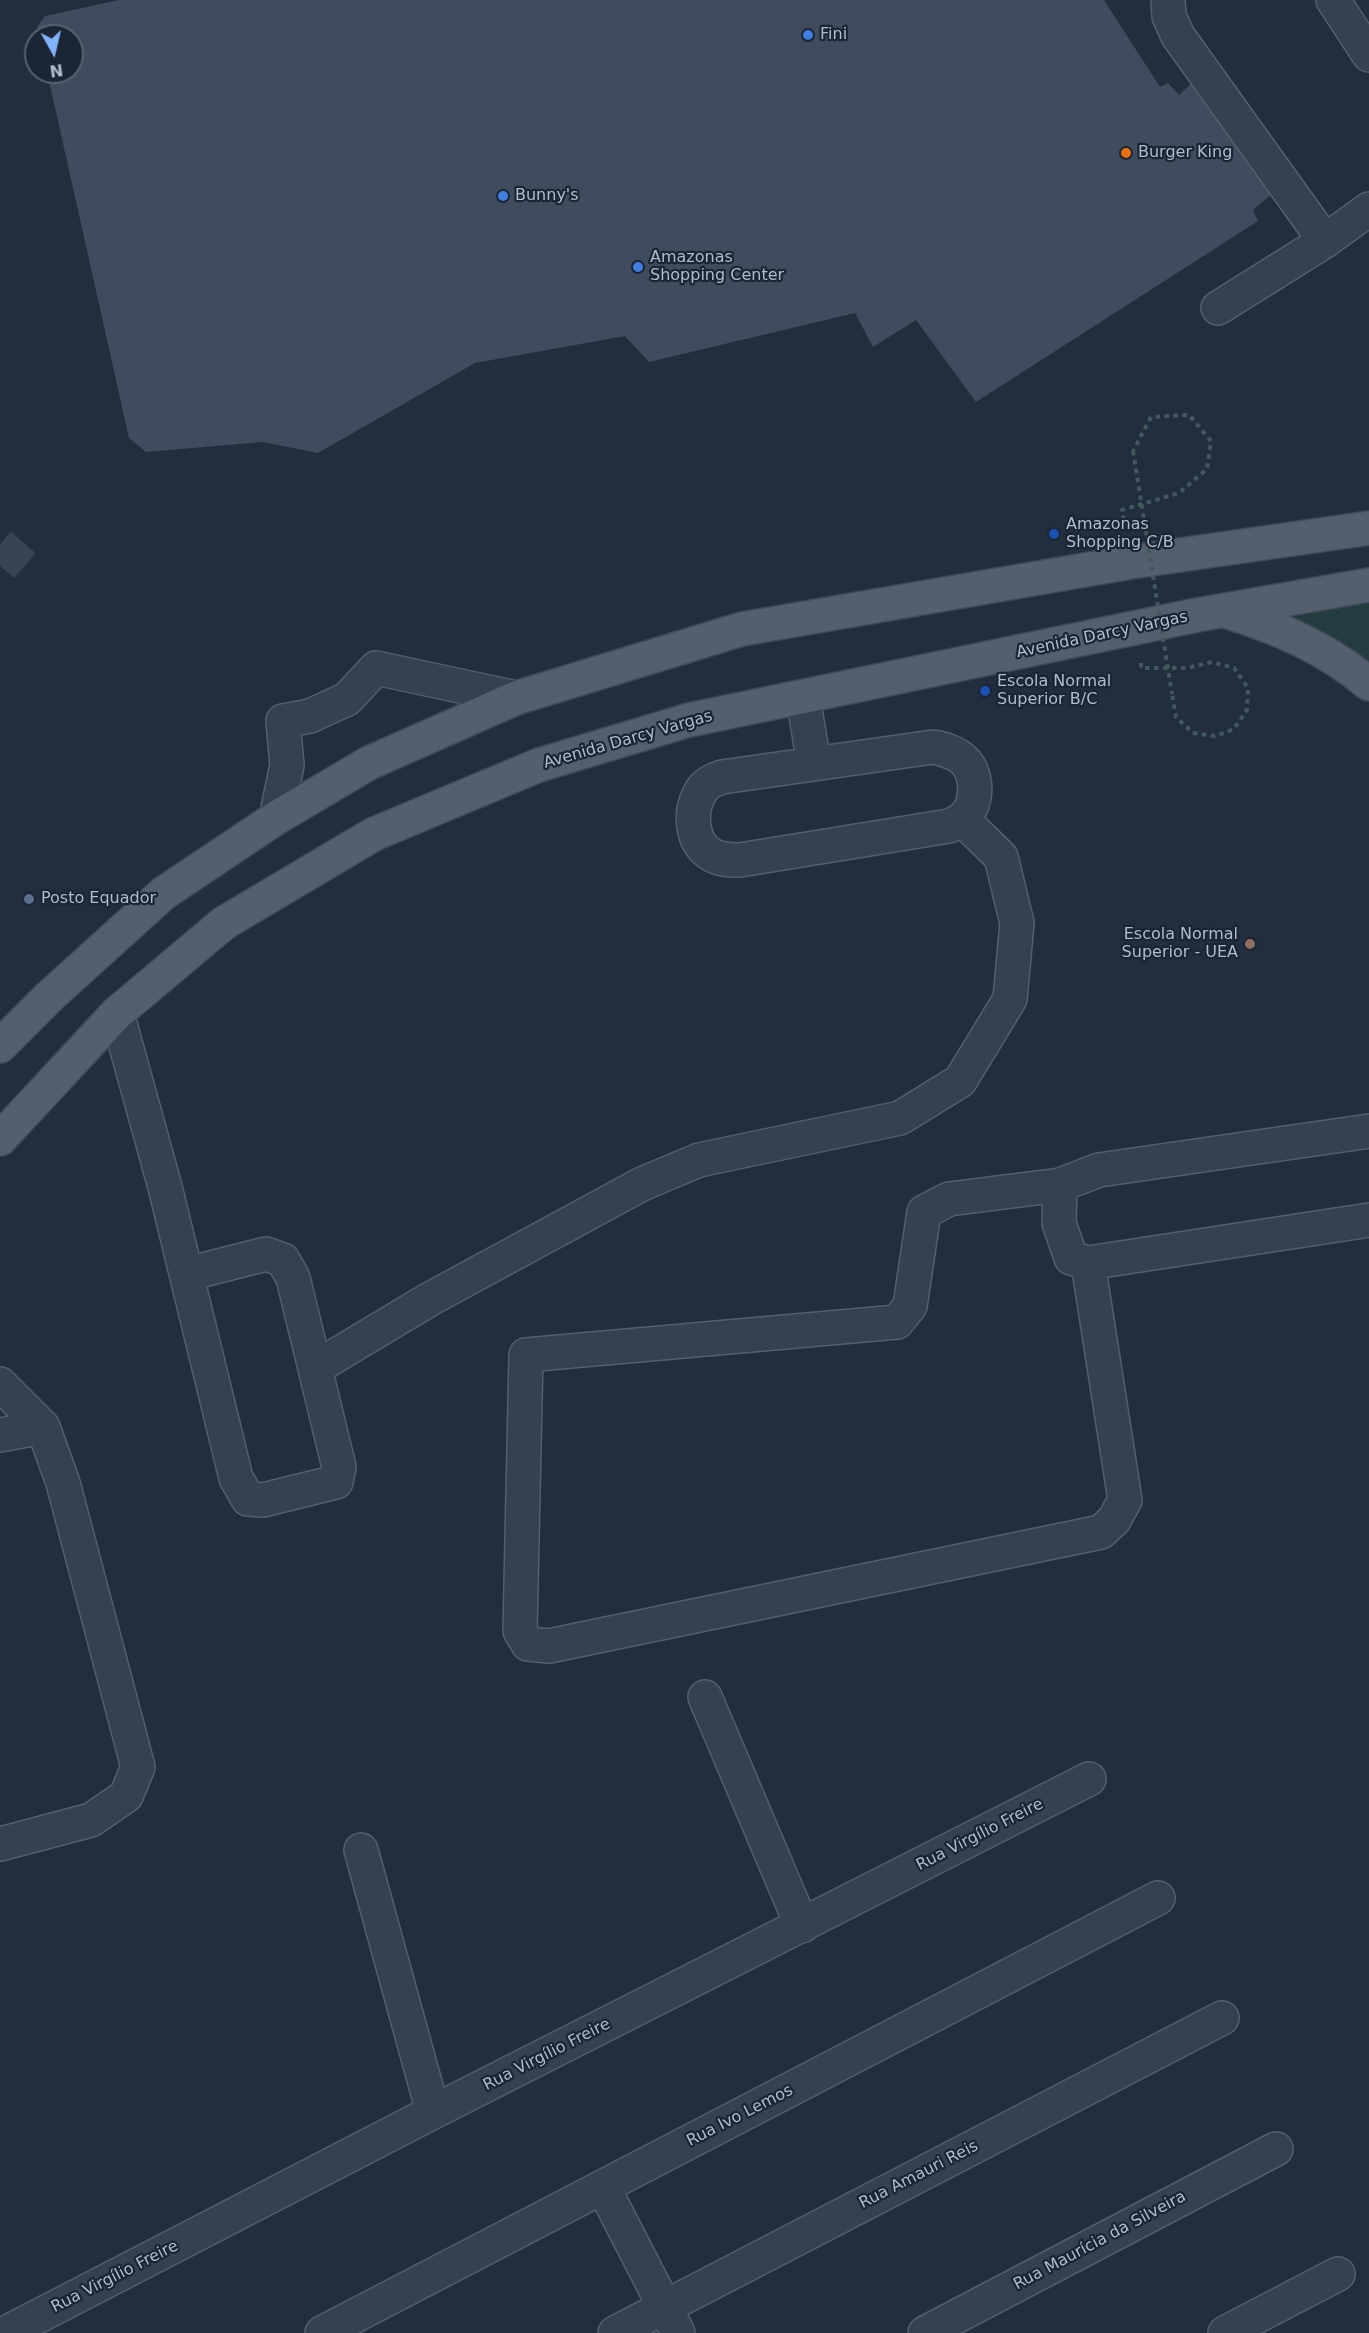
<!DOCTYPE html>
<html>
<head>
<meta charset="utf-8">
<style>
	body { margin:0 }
	#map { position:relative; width:1369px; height:2333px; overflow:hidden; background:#222e3e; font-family:"DejaVu Sans",sans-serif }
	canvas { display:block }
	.north { position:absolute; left:24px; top:24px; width:60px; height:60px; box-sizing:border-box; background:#1b2533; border:2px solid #57616f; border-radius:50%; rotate:172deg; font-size:16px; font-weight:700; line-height:24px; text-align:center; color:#b2bbc9 }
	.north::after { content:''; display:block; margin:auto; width:21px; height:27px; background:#82b2fe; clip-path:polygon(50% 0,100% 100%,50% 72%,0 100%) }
</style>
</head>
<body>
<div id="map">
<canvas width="1369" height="2333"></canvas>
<div class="north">N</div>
</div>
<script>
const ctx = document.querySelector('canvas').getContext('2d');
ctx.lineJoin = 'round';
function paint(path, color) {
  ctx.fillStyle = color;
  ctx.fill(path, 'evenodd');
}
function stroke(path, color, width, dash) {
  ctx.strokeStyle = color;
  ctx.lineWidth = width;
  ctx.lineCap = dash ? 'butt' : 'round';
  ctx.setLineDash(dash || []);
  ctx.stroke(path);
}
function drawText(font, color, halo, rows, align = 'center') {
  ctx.font = font + ' "DejaVu Sans",sans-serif';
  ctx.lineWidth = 4.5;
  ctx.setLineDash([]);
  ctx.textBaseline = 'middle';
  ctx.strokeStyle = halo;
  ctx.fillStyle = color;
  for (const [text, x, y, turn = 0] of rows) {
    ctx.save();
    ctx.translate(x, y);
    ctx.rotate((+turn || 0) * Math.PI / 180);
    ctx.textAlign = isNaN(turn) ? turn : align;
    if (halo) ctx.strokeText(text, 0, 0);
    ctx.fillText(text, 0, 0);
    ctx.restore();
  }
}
const green = new Path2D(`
	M1369 603V666L1279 615Z`);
const building = new Path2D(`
	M119 0H1104L1160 87 1168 83 1179 95 1192 83 1271 195 1253 210 1258 221 976 402 916 320 873 347 855 313 649 362 625 336 475 363 318 453 263 442 146 452 129 438 47 72H72V36H39L37 27 45 16Z`);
const minorTunnel = new Path2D(`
	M0 544 31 571`);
const path = new Path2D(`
	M1125 529 1122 510 1179 493 1207 469 1211 441 1189 415 1151 417 1133 451
	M1141 663V668H1187L1212 662 1234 668 1248 688 1247 710 1234 729 1215 736 1193 733 1176 717 1172 694`);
const minor = new Path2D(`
	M1168 0 1169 16 1178 36 1325 241
	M1333 0 1369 55
	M1218 308 1325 241 1369 209
	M803 697 814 764
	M933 747C943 749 952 751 960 757 979 770 980 805 961 820 958 822 953 824 949 826L740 860C730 860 721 860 712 855 691 844 689 812 700 793 704 784 713 780 722 777Z
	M276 818 287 765 283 721 310 716 347 699 376 668 516 698
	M117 1013 165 1187 236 1478 248 1499 263 1500 336 1482 339 1467 293 1278 283 1260 266 1254 187 1274
	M1369 1131 1099 1170 1060 1185 1059 1223 1071 1258 1088 1263 1369 1220
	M1060 1185 949 1199 924 1212 910 1306 897 1322 526 1355 520 1631 528 1644 549 1646 1101 1532 1114 1520 1125 1500 1088 1263
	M315 1368 430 1299 642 1184 699 1160 900 1118 960 1081 1010 999 1017 923 1001 857 962 819
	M0 1384 43 1427 63 1483 138 1767 126 1796 91 1820 0 1844
	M0 1435 43 1427
	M705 1697 802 1926
	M361 1850 433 2112
	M603 2187 678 2333
	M6 2333 433 2112 1089 1779
	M322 2333 1158 1898
	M615 2333 1222 2018
	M925 2333 1276 2149
	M1225 2333 1338 2274`);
const major = new Path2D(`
	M1225 611C1277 627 1327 648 1369 684
	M0 1046 50 996 164 893 276 818 369 763 516 698 742 629 1131 562 1369 528
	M0 1139 117 1013 224 923 374 834 539 765 689 720 1197 615 1369 585`);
const pathBridge = new Path2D(`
	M1133 451 1172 694`);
const markers = [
	[808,35,6,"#3f7fe0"],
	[1126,153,6,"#e8710a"],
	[503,196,6,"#3f7fe0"],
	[638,267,6,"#3f7fe0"],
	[1054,534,6,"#1a4fb4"],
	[985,691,6,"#1a4fb4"],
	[29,899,6,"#5c6f8a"],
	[1250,944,6,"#8d6e63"]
];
const poiNames = [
	["Fini",820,35],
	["Burger King",1138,153],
	["Bunny's",515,196],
	["Amazonas",650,258],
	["Shopping Center",650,276],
	["Amazonas",1066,525],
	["Shopping C/B",1066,543],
	["Escola Normal",997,682],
	["Superior B/C",997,700],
	["Posto Equador",41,899],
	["Escola Normal",1238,935,"right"],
	["Superior - UEA",1238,953,"right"]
];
const streetNames = [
	["Avenida Darcy Vargas",1102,635,-12],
	["Avenida Darcy Vargas",628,740,-16],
	["Rua Virgílio Freire",980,1835,-27],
	["Rua Virgílio Freire",547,2055,-27],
	["Rua Ivo Lemos",740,2116,-27],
	["Rua Amauri Reis",919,2175,-27],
	["Rua Maurícia da Silveira",1100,2241,-28],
	["Rua Virgílio Freire",115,2277,-27]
];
paint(green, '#243c3f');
paint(building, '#3e4c5e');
stroke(minorTunnel, '#384353', 33, [33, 16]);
stroke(minor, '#545e6c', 36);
stroke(major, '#3f4957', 36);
stroke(path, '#42595c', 4, [4.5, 4.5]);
stroke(minor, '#36404e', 33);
stroke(major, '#545f6e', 33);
stroke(pathBridge, '#42595c', 4, [4.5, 4.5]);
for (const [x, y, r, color] of markers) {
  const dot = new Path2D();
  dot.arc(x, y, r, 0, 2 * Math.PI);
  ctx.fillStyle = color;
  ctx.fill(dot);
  stroke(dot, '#1b2533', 2);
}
drawText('16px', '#b2bbc9', '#1b2533', poiNames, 'left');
drawText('16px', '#b2bbc9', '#1b2533', streetNames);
</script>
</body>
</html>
